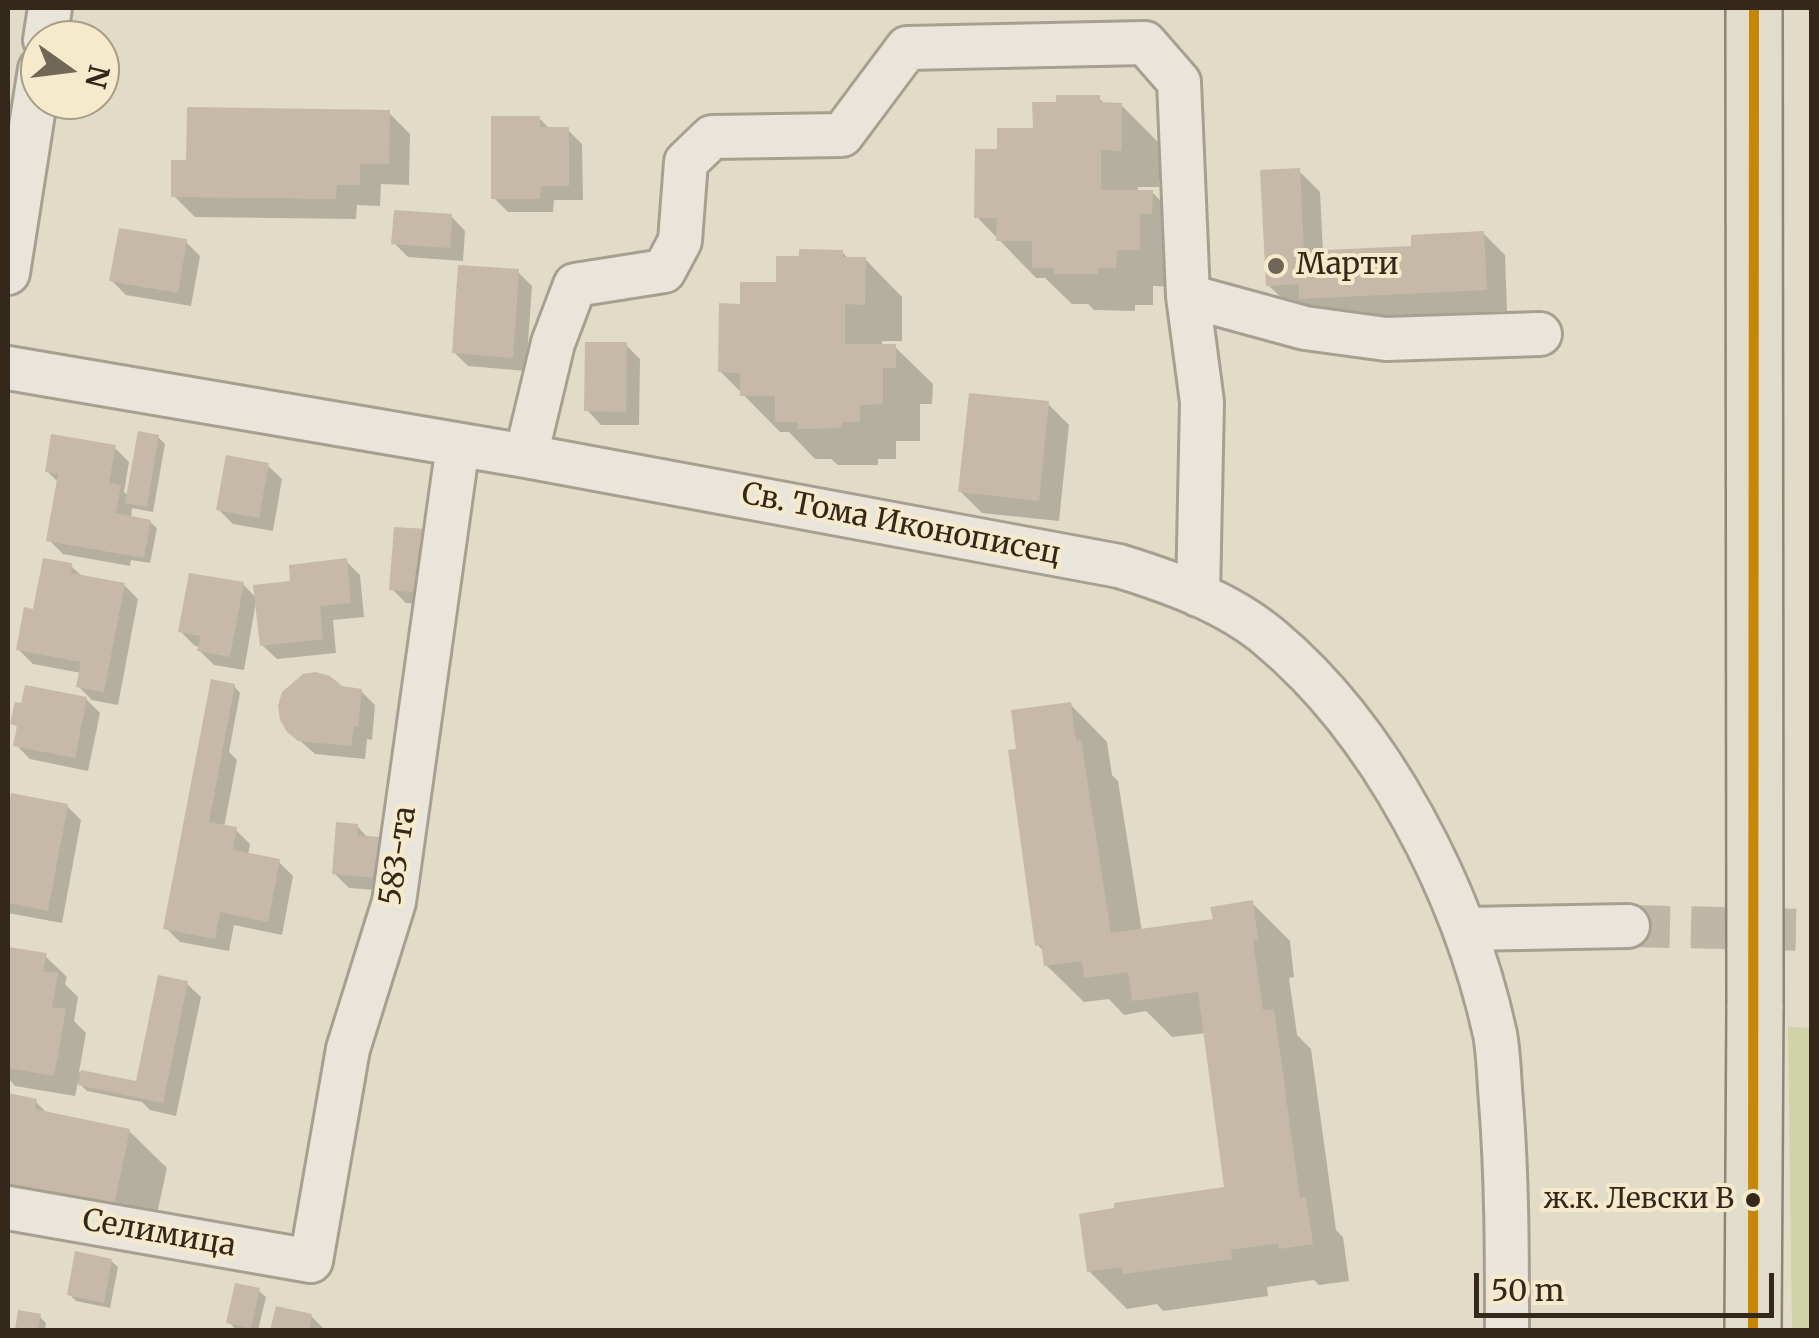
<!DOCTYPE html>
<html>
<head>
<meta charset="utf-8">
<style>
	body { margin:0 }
	#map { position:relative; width:1819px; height:1338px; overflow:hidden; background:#e2dbc7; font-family:Merriweather,serif }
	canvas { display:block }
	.frame { position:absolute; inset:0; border:10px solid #34281b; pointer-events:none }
	.north { position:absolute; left:20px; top:20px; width:100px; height:100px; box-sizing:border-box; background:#f5ebcc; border:2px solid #a89d85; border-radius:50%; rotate:104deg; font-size:28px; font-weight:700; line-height:40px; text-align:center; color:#34281b }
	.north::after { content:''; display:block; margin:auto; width:35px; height:45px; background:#716757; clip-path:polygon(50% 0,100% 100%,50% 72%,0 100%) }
	.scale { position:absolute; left:1474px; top:1273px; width:300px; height:45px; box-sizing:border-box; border:5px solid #34281b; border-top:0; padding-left:12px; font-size:30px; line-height:35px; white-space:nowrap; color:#34281b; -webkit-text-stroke:8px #f5ebcc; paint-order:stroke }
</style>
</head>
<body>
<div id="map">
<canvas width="1819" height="1338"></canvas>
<div class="frame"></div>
<div class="north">N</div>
<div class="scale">50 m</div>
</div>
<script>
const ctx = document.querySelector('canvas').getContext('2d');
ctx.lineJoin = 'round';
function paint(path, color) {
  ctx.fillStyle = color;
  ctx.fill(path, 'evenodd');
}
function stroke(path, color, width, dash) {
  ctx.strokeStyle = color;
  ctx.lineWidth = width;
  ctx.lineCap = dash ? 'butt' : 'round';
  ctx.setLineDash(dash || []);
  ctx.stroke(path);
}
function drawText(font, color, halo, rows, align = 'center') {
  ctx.font = font + ' Merriweather,serif';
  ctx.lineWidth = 8;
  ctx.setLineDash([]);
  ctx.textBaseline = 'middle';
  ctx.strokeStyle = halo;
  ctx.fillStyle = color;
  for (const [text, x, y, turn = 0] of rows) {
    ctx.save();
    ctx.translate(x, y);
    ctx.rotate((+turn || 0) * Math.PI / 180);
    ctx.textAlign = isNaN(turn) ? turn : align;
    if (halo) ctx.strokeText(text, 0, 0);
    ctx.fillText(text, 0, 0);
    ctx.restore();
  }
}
const green = new Path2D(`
	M1788 1027 1811 1028V1330H1792Z`);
const shadow = new Path2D(`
	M1099 98 1106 105H1121L1159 143V187H1138V192H1152L1189 230 1176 287 1153 286V305H1135V311L1094 310 1088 304H1072L1045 278H1036L977 217 1000 152Z
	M389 113 410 134 409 185 381 184 380 206 357 205 356 219 195 217 174 196 189 163Z
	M539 118 551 130H568L582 144 583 200H554L553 212H508L494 198Z
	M1299 171 1320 192 1323 252 1414 248 1484 234 1505 255 1507 311 1323 320 1309 305 1290 306 1268 285Z
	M451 216 465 231 463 261 408 257 394 243Z
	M186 242 200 256 191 306 126 295 112 281Z
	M842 252 849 259H865L902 297V341H882V347H895L933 384 932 404H920V441H896V459H878V465H838L831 459H815L789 432H780L720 371 743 306Z
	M518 272 532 286 526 371 468 366 454 352Z
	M626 345 640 359 639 425H601L587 410Z
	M1048 404 1069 425 1059 521 982 513 960 491Z
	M158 437 165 444 153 512 132 508 131 519 150 522 157 528 150 563 131 560 130 566 63 554 49 540 59 483 47 471 115 448 129 462 124 492 129 497Z
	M267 465 282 479 273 531 233 524 219 510Z
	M397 530 435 606 406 603 392 589Z
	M346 561 360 575 364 617 333 620 336 653 277 659 262 645 256 602 244 670 214 665 200 651 201 647 195 646 181 632 243 584 257 599Z
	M71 566 83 577 124 585 138 599 118 705 86 699 100 713 88 771 30 759 16 745 19 729 13 723 23 706 27 687 92 700 78 686 81 673 33 664 19 650 35 611Z
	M304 677 361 691 375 705 372 740 367 739 365 759 315 754 289 731 284 693Z
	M234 686 240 693 229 752 237 760 224 827 236 830 250 844 248 856 279 862 293 876 282 935 234 925 229 951 180 942 166 928Z
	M1070 704 1107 742 1112 775 1118 781 1142 932 1215 921 1252 903 1290 941 1294 977 1289 978 1297 1035 1311 1049 1336 1230 1343 1237 1349 1281 1319 1285 1314 1280 1267 1287 1268 1296 1163 1311 1157 1304 1127 1309 1089 1271 1227 1189 1206 1033 1172 1037 1146 1011 1124 1015 1109 999 1084 1002 1046 965 1044 952 1038 945 1019 752Z
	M13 796 67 806 81 820 62 923 8 913V824Z
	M357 826 369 839H379L393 854 390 891 349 888 334 873Z
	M8 949 45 956 67 977 65 984 78 997 74 1021 86 1033 79 1072 138 1084 186 983 201 997 176 1116 150 1110 142 1102 87 1091 78 1082 75 1096 15 1086 8 1078Z
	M8 1096 36 1102 48 1114 129 1131 167 1168 151 1241 8 1212Z
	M111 1261 118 1267 110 1308 76 1301 69 1294Z
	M259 1291 266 1297 258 1330 235 1329 229 1322Z
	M278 1309 311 1316 325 1330H273Z
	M20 1313 39 1316 46 1323 45 1330H17Z`);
const building = new Path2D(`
	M1056 95H1100V102L1122 103V151L1101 150V190H1153L1152 214H1140V250H1117L1116 268H1098V274H1054V268H1032V241H996L997 218H974L975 149H997V128H1033L1032 102H1056Z
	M187 107 390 110 389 164H360V185H337L336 199 171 197V160H186Z
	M491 116H540V127H569V186H541L540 199H491Z
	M1300 168 1304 251 1411 246V235L1484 231 1487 290 1299 299V284L1266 286 1260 170Z
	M394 210 452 214 450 248 391 244Z
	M119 228 187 239 178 293 109 281Z
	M799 249 843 250V257H866L865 305 845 304V344H896V368H883V404L860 405V422H842L841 428 797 429 798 422H775V396H740V373L718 372 719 303 740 304V282H776V256H799Z
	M458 265 519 269 513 358 452 353Z
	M585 342H627L626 412 584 411Z
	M969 393 1049 401 1039 501 958 492Z
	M138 431 159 435 147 507 125 503Z
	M51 434 116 445 109 483 121 485 116 513 151 520 144 558 46 541 58 474 45 472Z
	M226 455 269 463 259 518 216 510Z
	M394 527 427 529 421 593 389 590Z
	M43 558 72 563 71 573 125 583 104 692 76 687 81 662 16 650 24 607 33 609Z
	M347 558 351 603 320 606 323 639 260 646 253 585 290 581 289 565Z
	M189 573 244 582 230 657 197 651 201 636 178 632Z
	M316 672 330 676 342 686 362 689 358 727 354 726 351 746 298 741 287 732 280 720 278 706 282 692 303 674Z
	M211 679 235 684 209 822 237 827 233 850 280 859 268 922 220 912 215 939 163 929Z
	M25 685 87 697 75 758 13 746 17 726 10 724 15 702 21 703Z
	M1071 702 1076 741 1081 740 1111 933 1213 919 1210 907 1253 900 1258 940 1253 941 1263 1010 1274 1009 1300 1198 1306 1197 1313 1244 1279 1249 1278 1243 1231 1250 1232 1259 1123 1274 1122 1267 1087 1272 1079 1214 1114 1208V1203L1224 1187 1198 992 1132 1001 1128 972 1084 978 1082 961 1044 966 1041 945 1035 946 1008 750 1016 749 1011 710Z
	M11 793 68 804 48 911 8 903V810Z
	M336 822 358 824 357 835 380 837 376 878 332 874Z
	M8 947 47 953 43 971 58 973 52 1007 66 1009 54 1076 8 1068Z
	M158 975 188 981 163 1103 78 1085 81 1070 136 1081Z
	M8 1093 37 1099 35 1109 130 1129 114 1205 8 1183Z
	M75 1251 112 1259 104 1303 67 1295Z
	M235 1283 260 1288 251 1328 226 1323Z
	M276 1306 312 1314 309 1330H270Z
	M18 1310 41 1314 38 1330H15Z`);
const minorTunnel = new Path2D(`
	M1628 926 1812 930`);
const minor = new Path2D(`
	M45 40 50 8
	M8 273 40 69
	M1188 296 1305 328 1386 339 1540 334
	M8 368 526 456 1119 566C1171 582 1227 602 1269 637 1382 731 1464 892 1495 1034 1499 1056 1499 1080 1501 1102 1507 1178 1507 1254 1507 1330
	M526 456 553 343 575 285 664 271 680 241 686 162 712 137 842 135 907 48 1145 43 1179 82 1188 296 1202 402 1198 595
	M1466 929 1628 926
	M8 1208 311 1261 348 1049 394 902 458 445`);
const major = new Path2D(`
	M1753 1330 1755 1006`);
const majorBridge = new Path2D(`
	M1754 8 1755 1006`);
const bus1 = new Path2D(`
	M1753 1330 1754 8`);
const markers = [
	[1276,266,10,"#716757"],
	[1753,1200,9,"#34281b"]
];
const busNames = [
	["ж.к. Левски В",1734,1200]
];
const poiNames = [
	["Марти",1296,266]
];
const streetNames = [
	["Св. Тома Иконописец",901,525,11],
	["583-та",399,856,-81],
	["Селимица",159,1234,10]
];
paint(green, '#d0d2a9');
paint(shadow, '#0003');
paint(building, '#c6b9a8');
stroke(minorTunnel, '#bfb7a5', 42, [42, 21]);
stroke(minor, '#a7a091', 48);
stroke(major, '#8c8578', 60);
stroke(minor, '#eae5da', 42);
stroke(major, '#e2dcca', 55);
stroke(majorBridge, '#8c8578', 60, []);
stroke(majorBridge, '#e2dcca', 55);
stroke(bus1, '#c68607', 10);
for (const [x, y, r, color] of markers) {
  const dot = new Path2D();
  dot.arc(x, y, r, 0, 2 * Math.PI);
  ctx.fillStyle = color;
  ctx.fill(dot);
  stroke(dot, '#f5ebcc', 4);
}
drawText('28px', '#34281b', '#f5ebcc', busNames, 'right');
drawText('30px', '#34281b', '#f5ebcc', poiNames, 'left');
drawText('30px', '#34281b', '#f5ebcc', streetNames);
</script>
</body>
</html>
